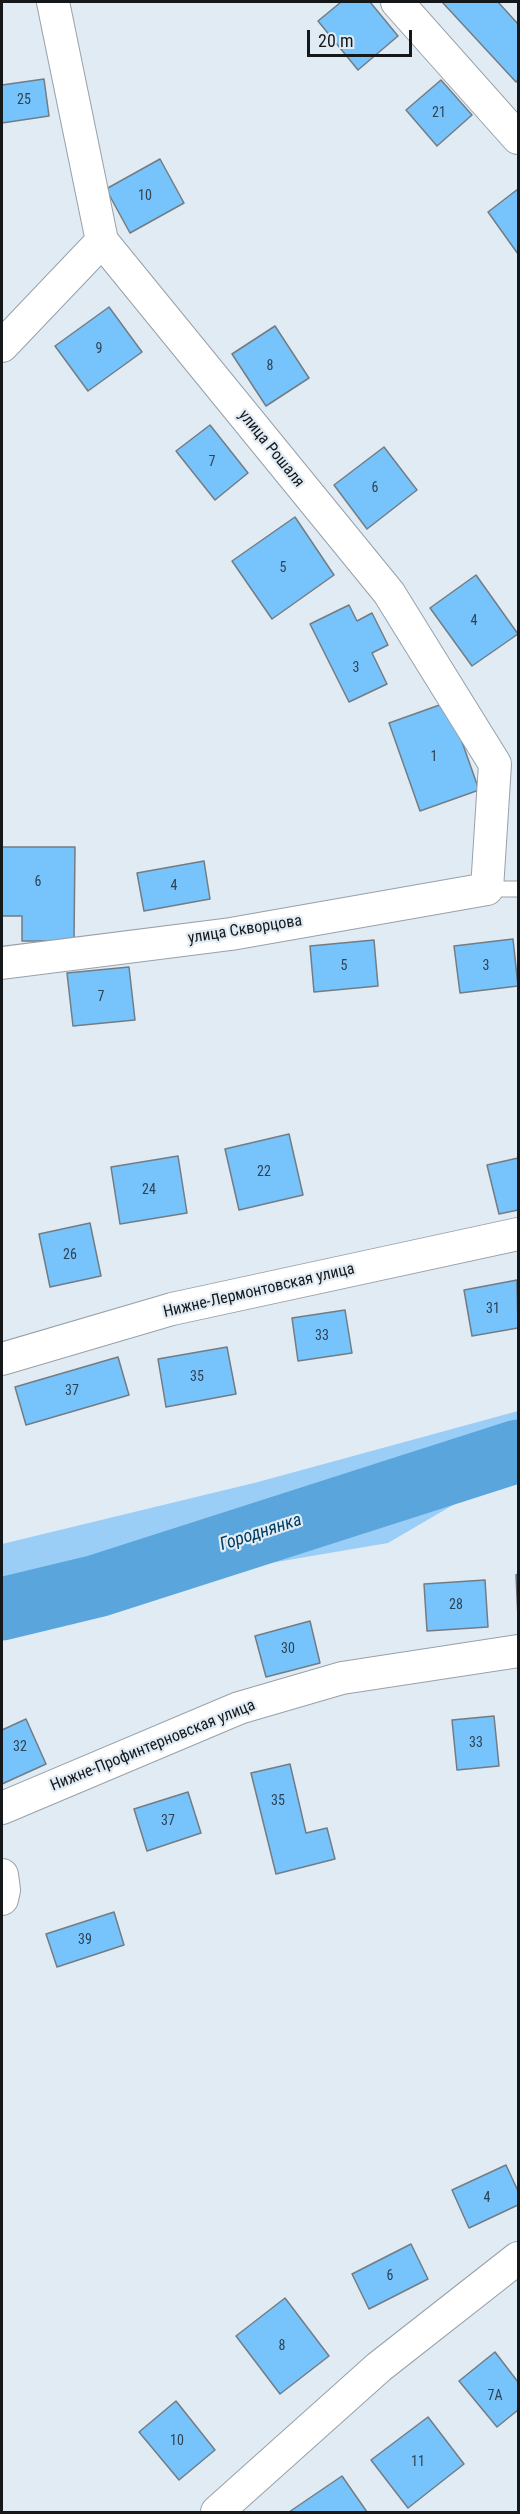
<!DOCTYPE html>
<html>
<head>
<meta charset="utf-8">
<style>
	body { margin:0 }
	#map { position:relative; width:520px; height:2514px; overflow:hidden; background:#e1ebf3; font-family:"Roboto Condensed",sans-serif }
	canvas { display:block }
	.frame { position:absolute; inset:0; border:3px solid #15181b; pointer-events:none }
	.scale { position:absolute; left:307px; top:30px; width:105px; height:27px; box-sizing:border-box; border:3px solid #15181b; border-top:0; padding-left:8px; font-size:18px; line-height:21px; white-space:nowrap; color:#15181b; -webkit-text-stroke:4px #e1ebf3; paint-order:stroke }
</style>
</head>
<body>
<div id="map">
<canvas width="520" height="2514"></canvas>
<div class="frame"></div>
<div class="scale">20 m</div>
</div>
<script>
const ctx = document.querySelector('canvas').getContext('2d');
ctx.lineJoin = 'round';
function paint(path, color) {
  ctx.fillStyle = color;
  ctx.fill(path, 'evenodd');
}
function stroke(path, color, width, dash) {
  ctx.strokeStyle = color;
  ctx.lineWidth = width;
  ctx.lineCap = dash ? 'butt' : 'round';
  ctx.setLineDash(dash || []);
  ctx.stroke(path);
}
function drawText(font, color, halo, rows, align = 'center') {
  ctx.font = font + ' "Roboto Condensed",sans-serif';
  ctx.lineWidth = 4.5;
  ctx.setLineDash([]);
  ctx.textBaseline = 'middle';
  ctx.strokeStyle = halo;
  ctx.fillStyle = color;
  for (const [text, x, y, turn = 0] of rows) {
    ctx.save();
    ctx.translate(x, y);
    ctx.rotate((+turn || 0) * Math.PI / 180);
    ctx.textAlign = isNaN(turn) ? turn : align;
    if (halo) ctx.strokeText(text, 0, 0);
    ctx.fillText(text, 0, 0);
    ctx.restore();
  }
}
const green = new Path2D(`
	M518 1411V1467L388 1543 206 1574 2 1620V1544L258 1482Z`);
const river = new Path2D(`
	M2 1609 97 1586 518 1451`);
const building = new Path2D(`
	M341 2H370L398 36 358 70 318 21Z
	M445 2H498L518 24V80L516 82 443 3Z
	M44 79 49 116 2 123V85Z
	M441 80 472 115 437 146 406 110Z
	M160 159 184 203 130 233 106 189Z
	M518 189V254L488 212Z
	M109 307 142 352 88 391 55 346Z
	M275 326 309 378 266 406 232 354Z
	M210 425 248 473 215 500 176 451Z
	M384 447 417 490 367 529 334 485Z
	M295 517 334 575 272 619 232 561Z
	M476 575 518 634 472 666 430 608Z
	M349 605 357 621 372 613 388 645 372 653 387 684 349 702 310 624Z
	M448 702 479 790 420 811 389 723Z
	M2 847H75L74 941H22V916H2Z
	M204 861 210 899 144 911 137 873Z
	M513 939 518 986 460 993 454 946Z
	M374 940 378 986 314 992 310 946Z
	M129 967 135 1020 73 1026 67 973Z
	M289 1134 303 1195 239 1210 225 1149Z
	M178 1156 187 1213 120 1224 111 1167Z
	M518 1158V1210L499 1214 487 1165Z
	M90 1223 101 1276 50 1287 39 1234Z
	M517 1280 518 1328 472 1336 464 1290Z
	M345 1310 352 1353 298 1361 292 1318Z
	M227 1347 236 1394 166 1407 158 1359Z
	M118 1357 129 1395 26 1425 15 1387Z
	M518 1574V1618L516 1575Z
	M485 1580 488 1627 427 1631 424 1584Z
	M310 1621 320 1663 266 1677 255 1636Z
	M494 1716 499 1766 457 1770 452 1720Z
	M26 1719 46 1764 2 1784V1730Z
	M290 1764 306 1833 327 1828 335 1859 276 1874 251 1773Z
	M188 1792 201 1833 147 1851 134 1809Z
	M114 1912 124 1945 57 1967 46 1934Z
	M506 2165 518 2191V2205L469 2228 452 2190Z
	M411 2244 428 2279 369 2309 352 2274Z
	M285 2298 329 2356 280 2394 236 2336Z
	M495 2352 518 2382V2410L497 2427 459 2381Z
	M176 2401 215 2450 179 2480 139 2432Z
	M428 2417 464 2464 408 2508 371 2460Z
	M342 2476 367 2512H289Z`);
const service = new Path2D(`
	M487 889H518`);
const minor = new Path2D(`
	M397 2 518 138
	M2 346 102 241
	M2 963 231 934 487 889 495 764 389 593 102 241 53 2
	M2 1359 172 1309 518 1234
	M2 1808 239 1708 342 1678 518 1651
	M2 1875 4 1890 2 1899
	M217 2512 379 2367 518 2258`);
const numberNames = [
	["25",24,100],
	["21",439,113],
	["10",145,196],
	["9",99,349],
	["8",270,366],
	["7",212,462],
	["6",375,488],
	["5",283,568],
	["4",474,621],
	["3",356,668],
	["1",434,757],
	["6",38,882],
	["4",174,886],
	["5",344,966],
	["3",486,966],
	["7",101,997],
	["22",264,1172],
	["24",149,1190],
	["26",70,1255],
	["31",493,1309],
	["33",322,1336],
	["35",197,1377],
	["37",72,1391],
	["28",456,1605],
	["30",288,1649],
	["33",476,1743],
	["32",20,1747],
	["35",278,1801],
	["37",168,1821],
	["39",85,1940],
	["4",487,2198],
	["6",390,2276],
	["8",282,2346],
	["7А",495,2396],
	["10",177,2441],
	["11",418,2462]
];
const streetNames = [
	["улица Рошаля",271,449,51],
	["улица Скворцова",245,930,-9],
	["Нижне-Лермонтовская улица",259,1291,-13],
	["Нижне-Профинтерновская улица",153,1746,-22]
];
const waterNames = [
	["Городнянка",261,1533,-18]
];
paint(green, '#9bcef6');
stroke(river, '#59a5dc', 63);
paint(building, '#77c3fc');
stroke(building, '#737c83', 1.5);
stroke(service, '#98a1a9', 17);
stroke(minor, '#98a1a9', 34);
stroke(service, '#fff', 15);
stroke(minor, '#fff', 32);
drawText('14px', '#2e4353', null, numberNames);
drawText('16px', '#15181b', '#e1ebf3', streetNames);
drawText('italic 18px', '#003e63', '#e1ebf3', waterNames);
</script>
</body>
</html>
